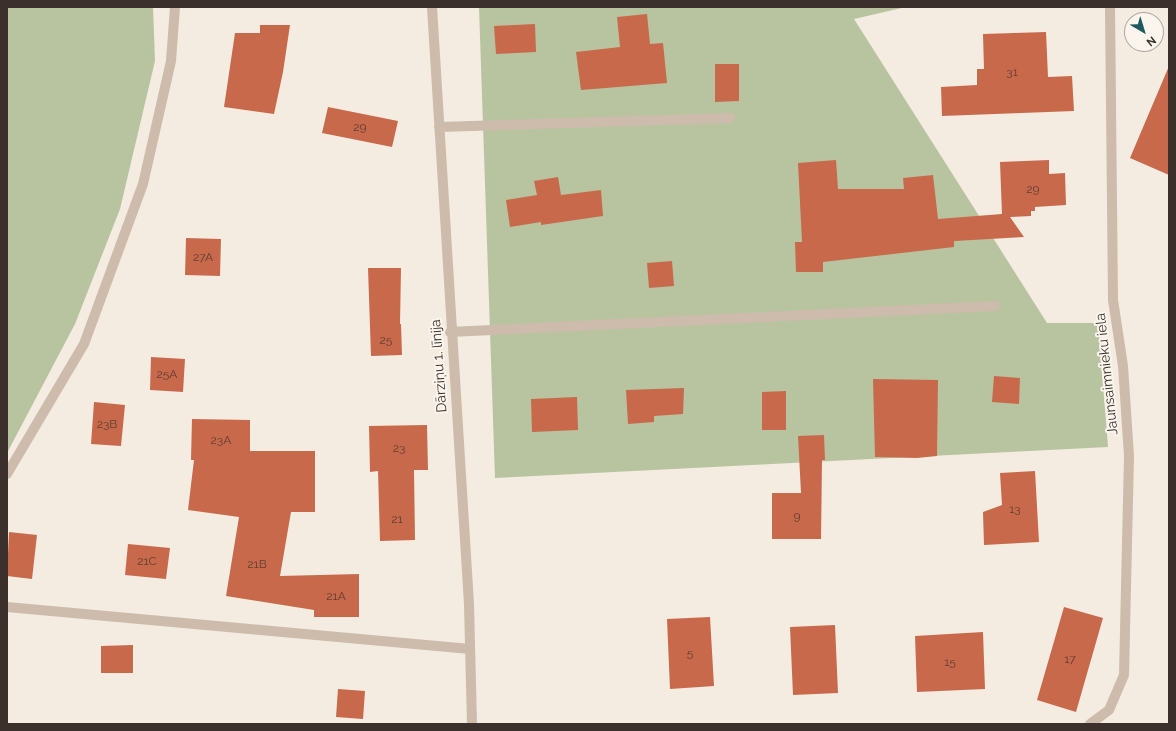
<!DOCTYPE html>
<html>
<head>
<meta charset="utf-8">
<style>
	body { margin:0 }
	#map { position:relative; width:1176px; height:731px; overflow:hidden; background:#f4ebe1; font-family:Raleway,sans-serif }
	canvas { display:block }
	.frame { position:absolute; inset:0; border:8px solid #3b302b; pointer-events:none }
	.north { position:absolute; left:1124px; top:12px; width:40px; height:40px; box-sizing:border-box; background:#fbf5ee; border:1px solid #aea6a0; border-radius:50%; rotate:142deg; font-size:11px; font-weight:700; line-height:16px; text-align:center; color:#3b302b }
	.north::after { content:''; display:block; margin:auto; width:14px; height:18px; background:#1f5a5e; clip-path:polygon(50% 0,100% 100%,50% 72%,0 100%) }
</style>
</head>
<body>
<div id="map">
<canvas width="1176" height="731"></canvas>
<div class="frame"></div>
<div class="north">N</div>
</div>
<script>
const ctx = document.querySelector('canvas').getContext('2d');
ctx.lineJoin = 'round';
function paint(path, color) {
  ctx.fillStyle = color;
  ctx.fill(path, 'evenodd');
}
function stroke(path, color, width, dash) {
  ctx.strokeStyle = color;
  ctx.lineWidth = width;
  ctx.lineCap = dash ? 'butt' : 'round';
  ctx.setLineDash(dash || []);
  ctx.stroke(path);
}
function drawText(font, color, halo, rows, align = 'center') {
  ctx.font = font + ' Raleway,sans-serif';
  ctx.lineWidth = 4;
  ctx.setLineDash([]);
  ctx.textBaseline = 'middle';
  ctx.strokeStyle = halo;
  ctx.fillStyle = color;
  for (const [text, x, y, turn = 0] of rows) {
    ctx.save();
    ctx.translate(x, y);
    ctx.rotate((+turn || 0) * Math.PI / 180);
    ctx.textAlign = isNaN(turn) ? turn : align;
    if (halo) ctx.strokeText(text, 0, 0);
    ctx.fillText(text, 0, 0);
    ctx.restore();
  }
}
const green = new Path2D(`
	M7 7H153L155 61 120 209 75 324 7 453Z
	M479 7H906L854 19 1047 323H1098L1108 447 495 478Z`);
const building = new Path2D(`
	M647 14 650 44 663 43 667 83 581 90 576 52 620 47 617 17Z
	M535 24 536 52 496 54 494 26Z
	M260 25H290L283 72 274 114 224 107 235 33H260Z
	M1046 32 1048 77 1072 76 1074 111 942 116 941 87 977 85V69H984L983 34Z
	M715 64H739V101L715 102Z
	M1169 66V175L1130 158Z
	M328 107 398 121 392 147 322 133Z
	M836 160 838 189H904L903 178 933 175 938 219 1002 214 1000 162 1049 160V174L1065 173 1066 205 1035 207V211H1031V216L1010 217 1024 237 955 241H954V247L823 262V272H796L795 242H802L798 163Z
	M558 177 561 195 601 190 603 216 541 225V222L510 227 506 200 537 195 534 181Z
	M186 238 221 239 220 276 185 275Z
	M672 261 674 286 649 288 647 263Z
	M368 268H401L400 324H401L402 355 371 356Z
	M151 357 185 359 183 392 150 390Z
	M994 376 1020 378 1019 404 992 402Z
	M873 379 938 380 937 456 917 458 875 457Z
	M684 388 683 414 654 416V422L628 424 626 390Z
	M786 391V430H762V392Z
	M577 397 578 430 532 432 531 399Z
	M94 402 125 405 121 446 91 444Z
	M192 419 250 420V451H315V512H291L280 576 359 574V617H314V610L226 596 239 517 188 510 194 460H191Z
	M427 425 428 470H414L415 540 380 541 378 471 370 472 369 426Z
	M824 435 825 460H822L821 539H772V493H801L798 436Z
	M1035 471 1039 542 984 545 983 512 1002 505 1000 473Z
	M9 532 37 535 32 579 7 576Z
	M128 544 170 548 166 579 125 575Z
	M1064 607 1103 618 1076 712 1037 700Z
	M710 617 714 686 670 689 667 619Z
	M835 625 838 693 793 695 790 627Z
	M983 632 985 689 917 692 915 636Z
	M133 645V673H101V646Z
	M338 689 365 691 363 719 336 717Z`);
const minor = new Path2D(`
	M432 7 469 604 472 724
	M439 127 730 118
	M450 332 995 306
	M7 474 84 344 143 184 171 61 175 7
	M7 607 470 649
	M1090 724 1109 710 1124 675 1129 456 1123 366 1113 300 1110 7`);
const numberNames = [
	["31",1012,72],
	["29",360,127],
	["29",1033,189],
	["27A",203,257],
	["25",386,340],
	["25A",167,374],
	["23B",107,424],
	["23A",221,440],
	["23",399,448],
	["13",1015,509],
	["9",797,516],
	["21",397,519],
	["21C",147,561],
	["21B",257,564],
	["21A",336,596],
	["5",690,653],
	["17",1070,659],
	["15",950,662]
];
const streetNames = [
	["Dārziņu 1. līnija",439,366,-94],
	["Jaunsaimnieku iela",1107,374,-96]
];
paint(green, '#b8c4a0');
paint(building, '#c8694b');
stroke(minor, '#cdbbac', 10);
drawText('12px', '#5e3e33', null, numberNames);
drawText('14px', '#3b302b', '#fbf5ee', streetNames);
</script>
</body>
</html>
